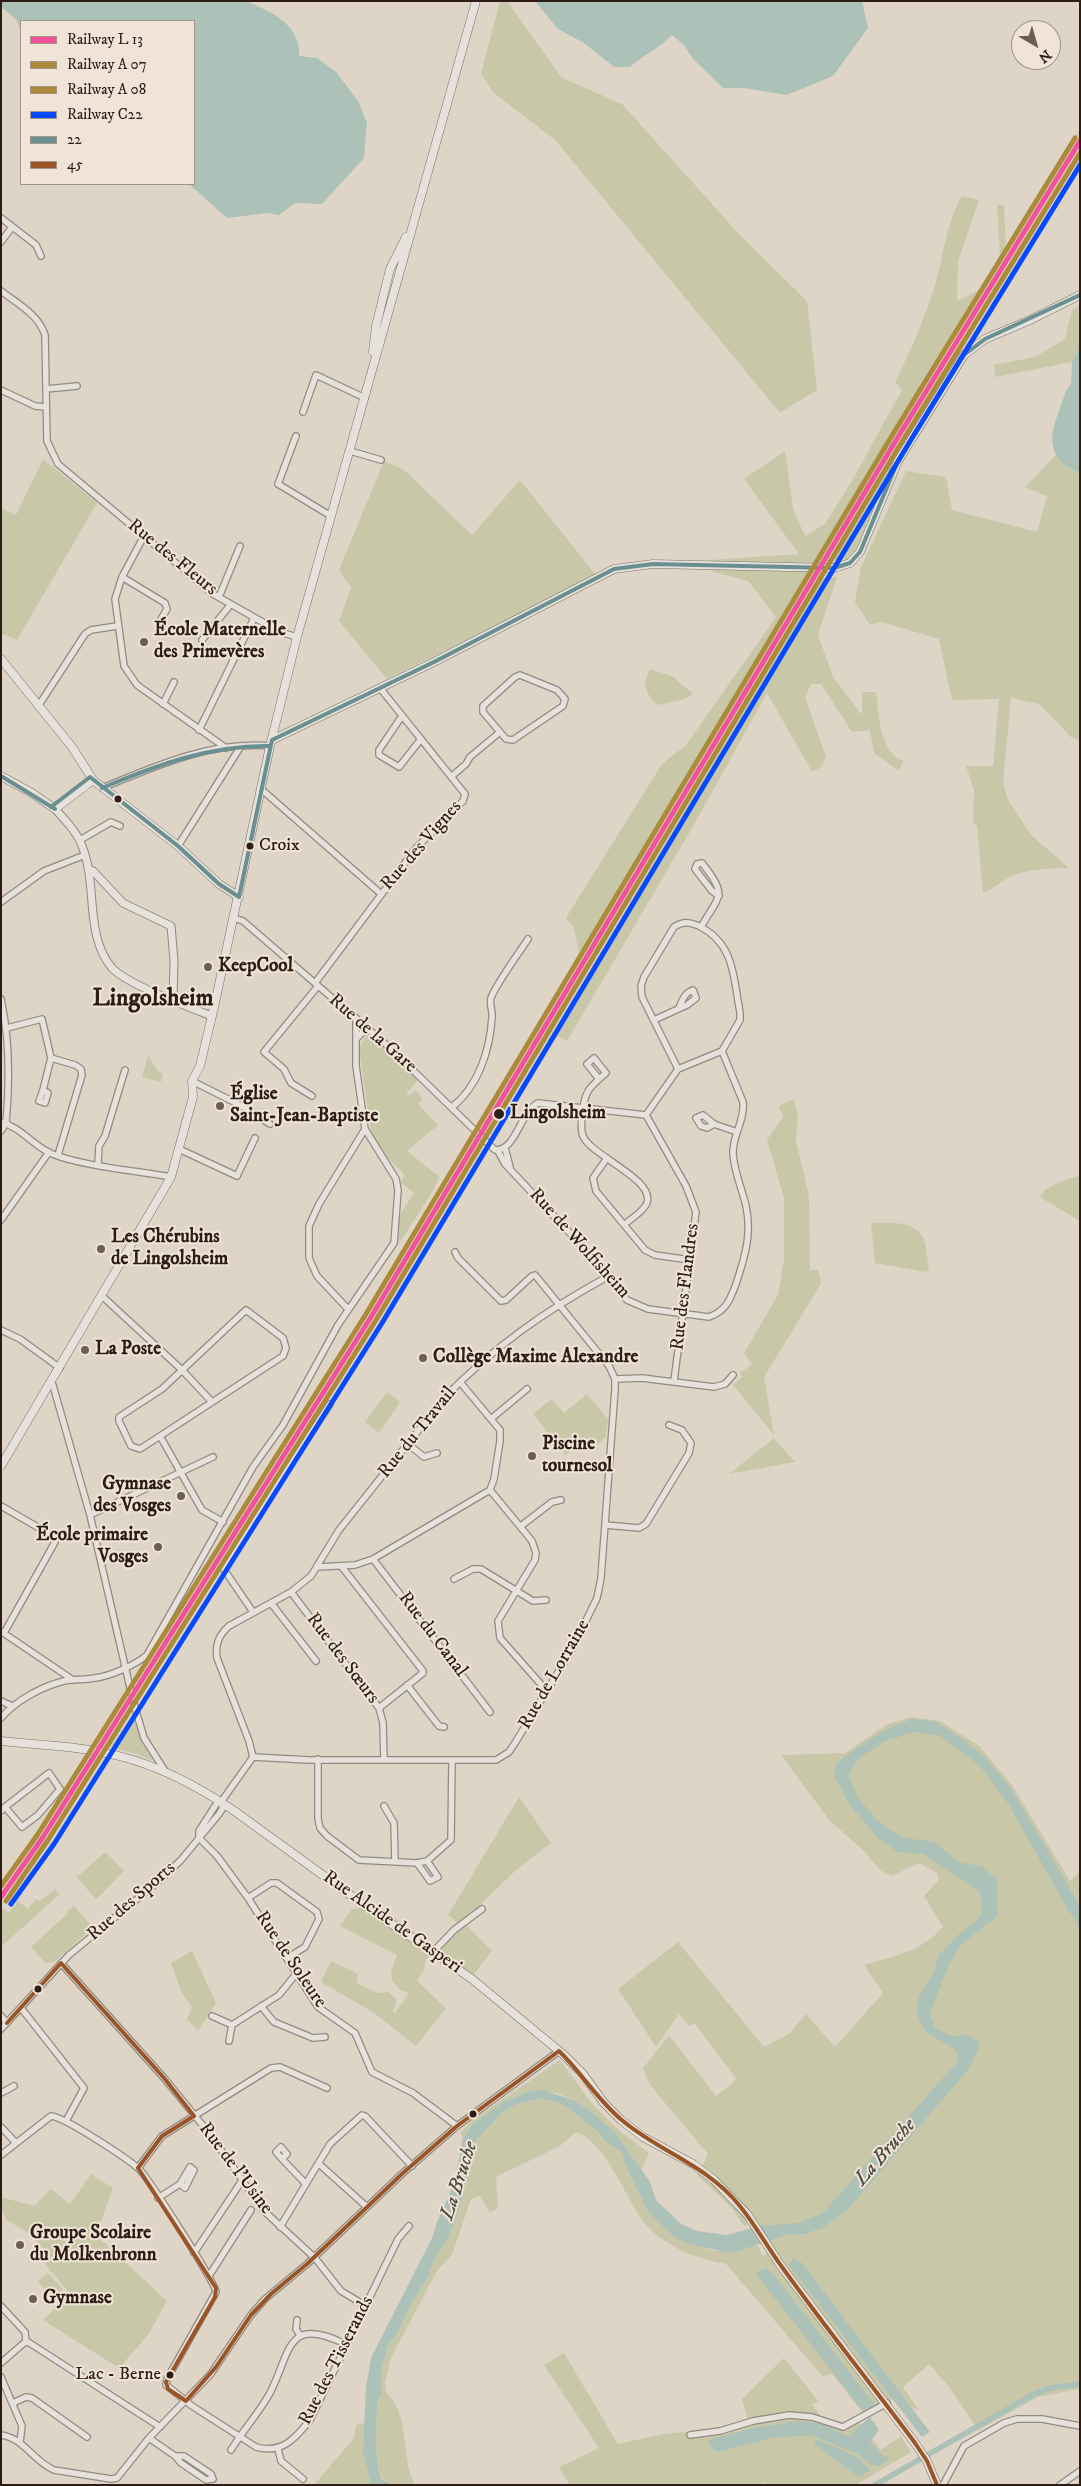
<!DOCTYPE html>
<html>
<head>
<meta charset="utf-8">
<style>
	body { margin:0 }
	#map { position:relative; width:1081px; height:2486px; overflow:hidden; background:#ded5c7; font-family:"IM FELL DW Pica",serif }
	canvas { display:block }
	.frame { position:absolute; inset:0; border:2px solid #2e1d17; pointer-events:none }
	.legend { position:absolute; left:20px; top:20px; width:175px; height:165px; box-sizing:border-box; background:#efe4d5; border:1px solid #a29489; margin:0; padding:6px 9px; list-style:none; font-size:15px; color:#2e1d17 }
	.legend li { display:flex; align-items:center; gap:10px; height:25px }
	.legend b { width:25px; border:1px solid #a29489 }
	.north { position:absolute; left:1011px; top:20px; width:50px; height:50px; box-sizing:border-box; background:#efe4d5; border:1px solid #a29489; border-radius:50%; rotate:142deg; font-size:14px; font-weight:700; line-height:20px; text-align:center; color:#2e1d17 }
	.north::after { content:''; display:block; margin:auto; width:18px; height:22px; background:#6c5d55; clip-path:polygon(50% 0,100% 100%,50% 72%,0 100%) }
</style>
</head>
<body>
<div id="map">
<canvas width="1081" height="2486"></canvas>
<div class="frame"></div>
<ul class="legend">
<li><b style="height:6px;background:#f2529b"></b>Railway L 13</li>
<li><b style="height:6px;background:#ab8b3a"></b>Railway A 07</li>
<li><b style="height:6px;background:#ab8b3a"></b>Railway A 08</li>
<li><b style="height:6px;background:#0749ff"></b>Railway C22</li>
<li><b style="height:6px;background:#698f90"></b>22</li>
<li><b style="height:6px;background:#9a5527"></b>45</li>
</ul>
<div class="north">N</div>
</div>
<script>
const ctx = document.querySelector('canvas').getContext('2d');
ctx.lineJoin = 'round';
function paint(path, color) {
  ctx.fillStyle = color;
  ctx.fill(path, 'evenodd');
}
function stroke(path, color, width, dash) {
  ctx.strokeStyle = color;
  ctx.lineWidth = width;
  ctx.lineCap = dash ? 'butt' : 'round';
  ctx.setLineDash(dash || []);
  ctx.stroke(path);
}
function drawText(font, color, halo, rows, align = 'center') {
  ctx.font = font + ' "IM FELL DW Pica",serif';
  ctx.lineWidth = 4;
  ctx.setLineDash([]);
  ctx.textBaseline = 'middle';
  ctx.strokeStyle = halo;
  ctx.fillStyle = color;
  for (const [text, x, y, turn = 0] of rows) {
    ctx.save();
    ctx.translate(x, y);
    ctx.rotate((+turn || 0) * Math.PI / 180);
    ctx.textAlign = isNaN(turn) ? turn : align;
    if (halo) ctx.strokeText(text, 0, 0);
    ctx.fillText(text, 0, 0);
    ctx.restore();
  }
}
const green = new Path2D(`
	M500 1H507L562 78 622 104 738 233 807 301 817 390 780 413 556 141 493 92 481 74Z
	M1080 129V136L951 344 580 960 574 928 566 918 662 764 686 745 776 617 748 581 713 572 710 560 799 554 744 479 785 451 793 509 805 536 825 524 853 479 902 390 895 382C911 350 925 318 935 285 944 255 946 223 962 196L979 200 958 261 957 301 979 290 1000 256 997 205H1004L1006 247Z
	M1080 152V158L994 298 992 297Z
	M1080 306V345L1072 362 995 377 994 365 1035 357 1065 339 1072 310Z
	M1056 455 1069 468 1080 473V741L1072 738 1039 704 1011 698 1003 782 1008 800 1031 835 1069 868C1049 869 1028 868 1010 877 1001 882 993 889 983 893L977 826 973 822 974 790 966 766H993L999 699 952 700 939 639 882 622 870 625 855 602 861 567 906 471 946 477 952 510 1037 532 1047 496 1025 487Z
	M43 459 97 503 17 640 4 634 1 636V508L16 515Z
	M384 461 404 470 472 535 520 480 595 574 543 603 387 679 339 621 351 588 339 570Z
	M893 463 855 551 848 559 836 561 835 557 890 464Z
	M837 577 818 635 833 677 862 715V692H876C879 714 879 751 903 761L899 771 874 753 870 730 852 732 821 684H811L805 697 826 757 821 767 812 772 767 693 695 823 567 1041 553 1033 822 578Z
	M650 669 672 676 693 694 683 700 657 705C645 692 642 685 650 669Z
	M368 1032 418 1080 406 1094 410 1095 415 1090 423 1099 418 1104 438 1125 407 1151 440 1177 431 1194 399 1244V1216L414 1193 400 1182 405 1175 384 1154 371 1131 359 1049Z
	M148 1055 157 1070 163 1074 161 1082 142 1077Z
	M794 1099 798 1116 796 1141 809 1196 810 1270H818L821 1284 764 1377 774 1435 733 1385 742 1377 740 1373 752 1364 744 1353 778 1295 784 1259V1198L767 1140 783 1117 779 1106Z
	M1080 1175V1221L1040 1197C1047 1184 1067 1180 1080 1175Z
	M871 1223C886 1223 913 1220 922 1236 927 1244 927 1260 929 1270L926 1272 875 1263Z
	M387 1392 400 1402 379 1433 365 1422Z
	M587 1394 608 1419 606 1437 591 1450 583 1440 566 1455 533 1414 552 1399 564 1413Z
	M774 1438 795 1462 729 1474Z
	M133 1715 142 1742 153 1761 137 1754 110 1747Z
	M910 1717 940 1721 979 1746 1012 1785 1070 1881 1080 1872V2389L1038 2397 978 2430 950 2388 929 2364 903 2387 919 2410 889 2399 863 2413 832 2374 823 2377 726 2264C694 2258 659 2245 640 2217 624 2193 604 2141 576 2132L560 2146 496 2177 498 2208 490 2213 480 2196 471 2199 452 2255 437 2271 390 2360 385 2383 386 2392C411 2415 400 2457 415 2485H394L383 2480 378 2470 376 2445 377 2404 381 2393V2369L388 2346 399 2330 412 2302 427 2280 435 2257 448 2238 459 2209 476 2140 504 2111 520 2103 542 2099 557 2102 572 2111 598 2132 607 2143 621 2151 627 2169 648 2212 674 2237 715 2251 757 2245 763 2256 773 2249 757 2222 744 2226 730 2206 697 2175 708 2154 650 2085 643 2068 669 2035 716 2096 732 2084 736 2078 694 2023 689 2026 679 2014 656 2047 618 1989 678 1942 764 2047 789 2034 806 2014 835 2047 883 1993 864 1965C897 1955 919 1953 943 1927L924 1896 939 1880 937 1873 919 1863 892 1876 881 1871 863 1850 830 1821 781 1755 845 1753 886 1725Z
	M519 1797 551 1843 516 1870 463 1922 492 1951 473 1975 441 1951 426 1959 424 1970 417 1981 446 2008 416 2046 373 2012 321 1982 331 1961 358 1974 357 1983 377 1993 388 1992 396 1999V2004L392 2012 395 2013 409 1993 400 1990 392 1981 391 1971 397 1955 340 1926 352 1909 378 1906 441 1951 458 1923 448 1915Z
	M104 1853H107L124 1871 96 1900 77 1877Z
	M55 1889 60 1894 1 1947V1907L9 1913 18 1901 28 1909 36 1899 40 1901Z
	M74 1906 93 1928 54 1962 45 1963 31 1947 68 1913 67 1911Z
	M192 1951 216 2003 198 2031 187 2019 192 2007 182 1993 171 1963Z
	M560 2060 593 2105 620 2131 649 2153 641 2170 616 2134 575 2101 557 2093 527 2092 511 2098 472 2125 463 2138 460 2133 474 2119Z
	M91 2174 113 2188 96 2235 167 2301 148 2335 119 2368 43 2320 70 2294 44 2263 50 2257C43 2250 36 2238 28 2233 10 2220 1 2224 1 2197L34 2206 51 2189 70 2204Z
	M48 2273 63 2290 52 2299 38 2281Z
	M564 2353 618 2444 663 2434 710 2430 748 2419 742 2399 784 2358 815 2397 818 2401 812 2405 828 2424 845 2430 859 2422 881 2450 901 2436 911 2452 855 2485H767L765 2482 761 2485H570L559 2467 599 2448 544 2365Z
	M365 2423 363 2452 371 2485H314L354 2438 356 2425Z`);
const water = new Path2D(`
	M1 1H246C271 12 301 24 299 56L317 58 336 72 358 101 367 123 364 158 322 204 295 203 279 215 268 213 227 218 189 184H194V21H21V31L16 19 1 7Z
	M535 1H862L868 28 833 76 787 95 744 88H723L693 59 684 45 672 35C660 48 643 55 630 67H614L584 43 558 29Z
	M1080 345V473C1036 454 1055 425 1066 391L1071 384 1072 362Z
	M912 1719 936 1722 966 1742 985 1757 1012 1790 1080 1906V1932L1076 1920 1068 1910 1009 1805 979 1765 940 1736 915 1732 885 1741 858 1759 848 1775 857 1796 874 1817 888 1829 906 1838 934 1842 959 1862 983 1867 997 1880V1916L961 1945 949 1964 930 2013 935 2028 951 2036 968 2035 980 2043 977 2053 967 2071 849 2208 823 2228 804 2234 787 2235 731 2253 689 2244 674 2237 648 2212 627 2169 621 2151 607 2143 598 2132 572 2111 557 2102 542 2099 520 2103 504 2111 476 2140 459 2209 448 2238 435 2257 427 2280 412 2302 399 2330 388 2346 381 2369V2393L377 2404 376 2445 378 2470 382 2480 394 2485H371L363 2452 366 2387 371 2358 432 2238 437 2222 454 2184 463 2138 472 2125 503 2102 527 2092 543 2090 575 2101 592 2112 616 2134 650 2182 656 2200 681 2224 697 2231 727 2235 759 2226 798 2223 823 2213 958 2061 957 2051 925 2031 916 2012 919 1997 934 1972 938 1956 958 1935 975 1922 982 1912V1902L979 1891 923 1854 897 1852 877 1837 850 1805 834 1776 836 1764C860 1745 883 1729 912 1719Z
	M794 2258 802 2263 930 2432 922 2437 792 2269 789 2264Z
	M766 2268 775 2276 875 2405 863 2411 756 2274Z
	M870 2417 879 2430 870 2442 882 2455 889 2458 880 2466 871 2465 858 2454 811 2435 771 2438 721 2451H715L708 2443 711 2439 754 2428 797 2421 819 2423 848 2436Z
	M816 2439 856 2456 870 2470 859 2477 814 2444Z`);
const canal = new Path2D(`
	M875 2485 1034 2394 1050 2388 1080 2384`);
const minor = new Path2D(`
	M1 218 36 245 41 256
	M1 242 12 227
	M1 291C18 304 38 314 45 335L47 441 58 464 213 594 280 632 297 637
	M46 389 77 386
	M1 390 35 406 45 407
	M303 412 316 375 365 398
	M296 436 278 484 331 516
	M350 451 381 460
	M144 536 122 577 115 599 124 666 137 685 226 748
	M122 577 165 603 167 609 160 621
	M219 597 240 546
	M202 640 231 604
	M163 704 174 682
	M39 705 85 634 91 630 117 626
	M402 716 379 750V755L399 767 421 739
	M199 730 254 618
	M452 776 466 764 470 757 500 732 506 739 513 740 563 706 565 699 557 690 520 675 515 677 483 706V712L500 732
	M102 788C155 766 211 741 270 746
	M261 789 380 893
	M80 840 111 822 120 826
	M178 846 241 746
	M1 902 44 871 85 855
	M234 918 243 921 389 1047 495 1150C516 1151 520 1112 538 1103L646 1115 678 1069 722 1051
	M701 927C720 894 728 896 702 863L697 864 695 869 712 891 719 896
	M315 983 417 847 463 801 465 794 380 688
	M1 999C10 1041 10 1080 6 1123L1 1131
	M356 1018V1039L367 1028
	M654 1020 687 1005 696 998 693 990C684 993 682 1001 679 1008
	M7 1028 42 1019 51 1058 75 1065 81 1069 82 1075 58 1155
	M599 1079 587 1064 594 1058 606 1073C589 1088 585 1090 582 1114 582 1121 580 1129 583 1136 591 1156 655 1179 647 1203 643 1212 632 1218 625 1224
	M192 1081 240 1105 270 1124
	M43 1090 51 1058
	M43 1090 48 1093 45 1103 39 1101Z
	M312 1096 291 1083 284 1069 264 1052 318 986
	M452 1107C479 1086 490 1049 492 1017 493 1011 489 1004 491 998 496 984 519 953 528 939
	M646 1115 686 1186 696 1212 674 1381
	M1 1122C20 1127 33 1145 50 1153 80 1166 138 1171 171 1177
	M714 1124 707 1128 701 1126 696 1118 703 1115 714 1124 737 1132
	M505 1148 510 1167
	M179 1149 237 1176 255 1138
	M498 1151 505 1164 584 1248 627 1300 648 1309 709 1317C726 1311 730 1300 736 1284 745 1257 752 1234 746 1206 742 1189 734 1171 733 1154 732 1136 745 1121 743 1102L722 1051 740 1020V1012C733 977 735 944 699 926 689 922 683 921 674 927L644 977 641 986 642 997 678 1069
	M607 1158 593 1178 596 1191 645 1250 655 1255 690 1260
	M98 1164 99 1146 105 1136 125 1070
	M1 1220 49 1152
	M102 1296 182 1370 212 1402
	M348 1309 317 1276 309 1258V1226L319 1204 365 1129
	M246 1310 283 1338 286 1348 283 1356 140 1449 131 1446 119 1421V1417L162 1389Z
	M1 1330 20 1339 60 1368
	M615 1379 642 1378 714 1387 725 1384 733 1375
	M52 1382 90 1515 131 1692
	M460 1382 500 1430V1441L494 1479 490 1490 532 1541 536 1553 535 1560 498 1621 500 1638 546 1690
	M492 1418 527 1389
	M160 1436 202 1510 223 1522
	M408 1444 424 1457 437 1453
	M1 1506 53 1536 55 1542 4 1633
	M90 1515 213 1457
	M605 1525 639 1528 646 1524 689 1453 691 1443 682 1430 669 1425
	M521 1526 552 1502 561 1500
	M373 1559 490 1712
	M318 1567 355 1565 373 1559 490 1490
	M342 1567 423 1671V1673L379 1708
	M454 1579 473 1569H481L533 1601 546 1600
	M291 1592 379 1708 383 1723 384 1760
	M271 1603 316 1661
	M253 1612 223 1568 330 1404
	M2 1632 73 1680
	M407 1685 439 1726 444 1727
	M1 1701 12 1706
	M134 1704 144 1738 165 1771
	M1 1718C15 1701 43 1686 64 1681 74 1679 84 1680 95 1678 111 1676 135 1665 147 1655L253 1467 283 1425 338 1325 394 1243 398 1190 396 1179 365 1129 356 1066V1039
	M253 1757 309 1760H496L509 1752 515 1743 571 1651 597 1598 601 1578 615 1389V1379L609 1366 535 1275 532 1276 506 1300 501 1301 458 1258 455 1252
	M253 1757 249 1741 217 1658C215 1644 219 1635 229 1626L291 1592 311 1576 339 1530 445 1397C495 1346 545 1311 607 1277
	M318 1759V1819L320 1828 327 1836 359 1860 417 1863 427 1861 451 1840 452 1760
	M384 1806 394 1823 395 1862
	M1 1811 5 1807 49 1773 60 1789 38 1815 22 1827 5 1807
	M199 1838 217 1856 248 1898 318 2007 355 2033 372 2072 413 2093 457 2126
	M199 1838V1831L217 1803 221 1802 253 1757
	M417 1863 430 1881 438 1877 427 1861
	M248 1898 271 1883H277L317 1912 319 1919 305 1947 287 1958
	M434 1951 454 1930 482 1909
	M61 1963 164 2078 209 2133 264 2211 315 2258 341 2291 366 2306
	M261 2006 274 2022 313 2038 325 2037
	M21 2008 84 2088 66 2121
	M1 2016 7 2023
	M212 2016 232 2025
	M1 2029 69 1955 159 1881 181 1860 219 1814 223 1808 221 1803
	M229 2041 232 2025 279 1995 296 1974
	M1 2093 14 2086
	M1 2127 16 2143
	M1 2155 51 2116C65 2117 128 2159 139 2169 149 2179 215 2282 216 2292L167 2379 166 2385 192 2406 256 2447C282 2454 295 2439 310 2420L398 2239 409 2226
	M282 2159 276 2152 281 2147 287 2154 282 2159 306 2184
	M319 2164 367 2207
	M138 2168 162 2136 271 2068 280 2067 327 2088
	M158 2198 180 2184 185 2188 194 2170 190 2167 180 2184
	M280 2227 330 2144 362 2115 365 2116 412 2166
	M194 2253 243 2179
	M209 2276 251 2210
	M1 2306 25 2332 26 2341
	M297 2320 296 2329 300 2335
	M1 2363 24 2343 28 2342 160 2427
	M1 2377 22 2426 20 2442
	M13 2403 26 2397 32 2398 87 2437
	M1 2435C24 2438 34 2462 54 2470L111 2479 117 2478 149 2438 210 2375 251 2315 265 2299 307 2264 403 2173 457 2126 559 2051
	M690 2435 720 2431 753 2421 789 2415 812 2417 843 2427 887 2403
	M149 2438 175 2456H184L211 2474 213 2479 206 2480 181 2463 175 2456
	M278 2449 281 2461 303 2479
	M231 2450C243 2430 259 2413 270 2393 291 2352 286 2314 347 2345
	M943 2485 964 2446 1004 2423 1017 2419H1042L1080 2426
	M1060 2485 1080 2471`);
const tertiary = new Path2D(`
	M55 809C65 820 77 832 82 846 98 884 84 935 112 968 128 985 189 1007 212 1016
	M88 869 93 871 123 903 171 926 174 960 173 1000`);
const secondary = new Path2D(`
	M373 352 376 326 390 269 406 237
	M1 659 72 747 93 780 178 846 219 884 239 897
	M272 740 434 662 614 569 653 564 834 568 850 563 860 552 898 461 964 355 985 339 1030 320 1080 295
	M1 776 32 793 55 809 93 780
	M1 1466 171 1177 193 1097 192 1081 200 1066 215 1003 270 746 297 637 476 1
	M1 1741C40 1745 81 1746 119 1756 159 1766 199 1787 233 1810L364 1905 472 1979 564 2055 583 2074 604 2103 621 2120 643 2137 693 2164 714 2180 747 2214 781 2266 915 2443 927 2461 937 2485`);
const bus1 = new Path2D(`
	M272 740 434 662 614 569 653 564 834 568 850 563 860 552 898 461 964 355 985 339 1080 295
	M1 776 55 809
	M90 777 178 846 219 884 239 897
	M102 788C157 765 210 745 270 746
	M51 807 90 777
	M239 897 272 740`);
const bus2 = new Path2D(`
	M61 1963 164 2078 194 2116
	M7 2023 61 1963
	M559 2051C582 2073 598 2101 623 2121 660 2152 708 2166 739 2205 755 2224 767 2247 782 2267 825 2327 871 2384 915 2443L927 2461 937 2485
	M138 2168 216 2288 215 2297 166 2382 168 2389 186 2401
	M138 2168 162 2136 194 2116
	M186 2401 216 2367 251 2315 271 2294 307 2264 403 2173 457 2126 559 2051`);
const rail1 = new Path2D(`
	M1 1897 43 1837 371 1317 898 437 1080 141`);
const rail2 = new Path2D(`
	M6 1901 48 1840 376 1320 903 440 1080 153`);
const rail3 = new Path2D(`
	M1 1886 38 1834 366 1314 893 434 1075 138`);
const rail4 = new Path2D(`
	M11 1904 54 1844 382 1323 909 443 1080 165`);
const markers = [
	[144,642,5,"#6c5d55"],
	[118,799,4.5,"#2e1d17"],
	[250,846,4.5,"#2e1d17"],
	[208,967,5,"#6c5d55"],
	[220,1106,5,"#6c5d55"],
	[499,1114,6,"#2e1d17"],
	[101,1249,5,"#6c5d55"],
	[85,1350,5,"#6c5d55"],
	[423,1358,5,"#6c5d55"],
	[532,1456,5,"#6c5d55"],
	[181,1496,5,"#6c5d55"],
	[158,1547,5,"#6c5d55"],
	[38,1989,4.5,"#2e1d17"],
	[473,2114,4.5,"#2e1d17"],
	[20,2245,5,"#6c5d55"],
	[33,2299,5,"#6c5d55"],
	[170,2375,4.5,"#2e1d17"]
];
const busNames = [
	["Croix",259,846],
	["Lac - Berne",161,2375,"right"]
];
const streetNames = [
	["Rue des Fleurs",172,558,39],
	["Rue des Vignes",422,846,-49],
	["Rue de la Gare",372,1034,41],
	["Rue de Wolfisheim",579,1244,48],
	["Rue des Flandres",686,1287,-83],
	["Rue du Travail",418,1433,-51],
	["Rue du Canal",432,1635,53],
	["Rue des Sœurs",342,1659,53],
	["Rue de Lorraine",555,1675,-60],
	["Rue des Sports",132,1902,-41],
	["Rue Alcide de Gasperi",392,1923,35],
	["Rue de Soleure",290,1960,56],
	["Rue de l'Usine",235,2169,53],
	["Rue des Tisserands",337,2361,-63]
];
const poiNames = [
	["École Maternelle",154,631],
	["des Primevères",154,653],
	["KeepCool",218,967],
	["Église",230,1095],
	["Saint-Jean-Baptiste",230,1117],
	["Les Chérubins",111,1238],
	["de Lingolsheim",111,1260],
	["La Poste",95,1350],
	["Collège Maxime Alexandre",433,1358],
	["Piscine",542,1445],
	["tournesol",542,1467],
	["Gymnase",171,1485,"right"],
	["des Vosges",171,1507,"right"],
	["École primaire",148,1536,"right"],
	["Vosges",148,1558,"right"],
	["Groupe Scolaire",30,2234],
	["du Molkenbronn",30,2256],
	["Gymnase",43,2299]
];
const stopNames = [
	["Lingolsheim",510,1114]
];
const waterNames = [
	["La Bruche",886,2153,-49],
	["La Bruche",460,2181,-72]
];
const districtNames = [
	["Lingolsheim",153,1000]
];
paint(green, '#c8c8a9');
paint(water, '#acc1b7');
stroke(canal, '#acc1b7', 5.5);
stroke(minor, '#928a82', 8);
stroke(tertiary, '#928a82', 9);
stroke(secondary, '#79726a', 9);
stroke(minor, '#e6e1da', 5.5);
stroke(tertiary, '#e6e1da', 7);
stroke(secondary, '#e6e1da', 8);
stroke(bus1, '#698f90', 4);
stroke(bus2, '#9a5527', 4);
stroke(rail1, '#f2529b', 5);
stroke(rail2, '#ab8b3a', 5);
stroke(rail3, '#ab8b3a', 5);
stroke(rail4, '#0749ff', 5);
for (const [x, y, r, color] of markers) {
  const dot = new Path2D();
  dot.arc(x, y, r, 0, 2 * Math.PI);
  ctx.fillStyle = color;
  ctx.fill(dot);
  stroke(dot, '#efe4d5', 2);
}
drawText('18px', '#2e1d17', '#efe4d5', busNames, 'left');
drawText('19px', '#2e1d17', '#efe4d5', streetNames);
drawText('bold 19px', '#2e1d17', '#efe4d5', poiNames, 'left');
drawText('bold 19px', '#2e1d17', '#efe4d5', stopNames, 'left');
drawText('italic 20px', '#4e4c45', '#efe4d5', waterNames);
drawText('bold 24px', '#2e1d17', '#efe4d5', districtNames);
</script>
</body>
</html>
